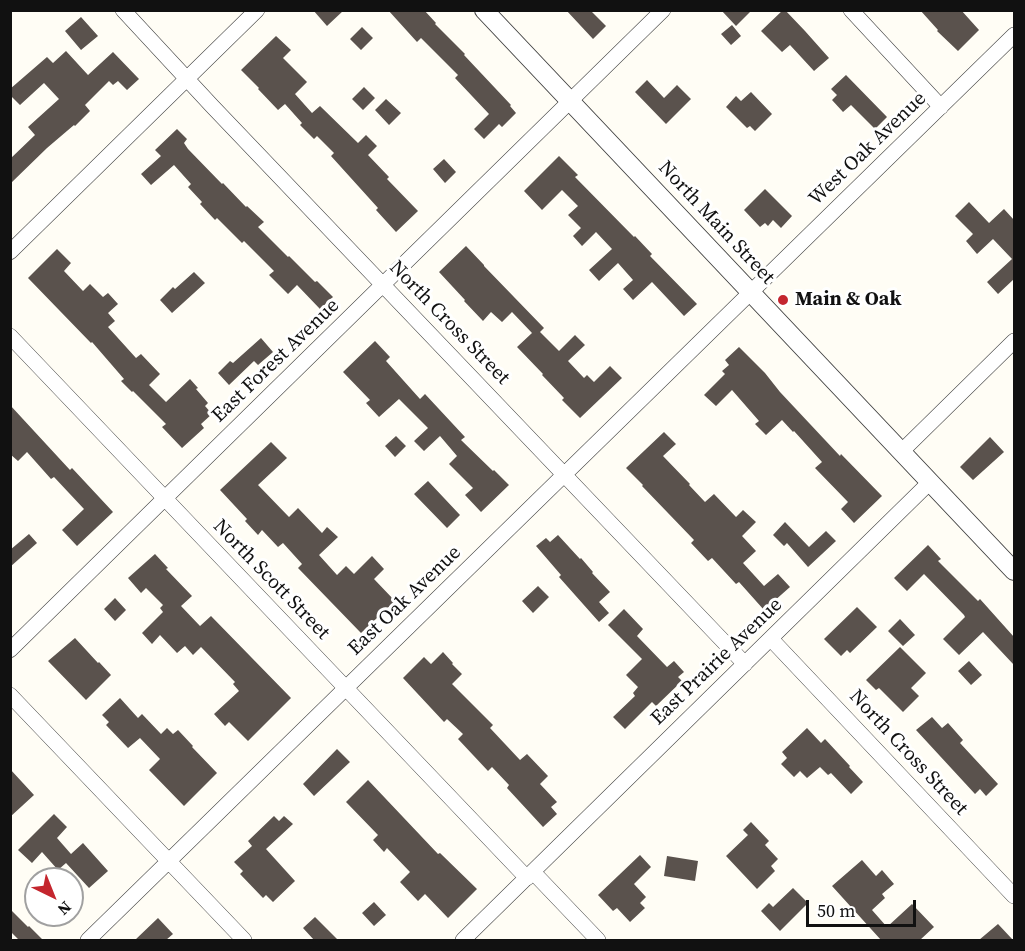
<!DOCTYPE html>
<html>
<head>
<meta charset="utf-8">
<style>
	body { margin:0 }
	#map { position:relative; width:1025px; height:951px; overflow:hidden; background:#fffdf5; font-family:"Source Serif 4",serif }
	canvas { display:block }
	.frame { position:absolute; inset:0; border:12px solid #111; pointer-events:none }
	.north { position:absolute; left:24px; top:867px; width:60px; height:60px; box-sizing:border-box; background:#fff; border:2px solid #a0a0a0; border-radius:50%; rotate:137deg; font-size:16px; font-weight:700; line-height:24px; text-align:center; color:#111 }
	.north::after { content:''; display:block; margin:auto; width:21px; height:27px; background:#c4262e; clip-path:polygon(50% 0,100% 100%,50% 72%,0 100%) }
	.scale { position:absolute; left:806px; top:900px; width:110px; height:27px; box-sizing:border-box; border:3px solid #111; border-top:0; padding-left:8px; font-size:18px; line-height:21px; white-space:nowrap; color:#111; -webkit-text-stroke:4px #fff; paint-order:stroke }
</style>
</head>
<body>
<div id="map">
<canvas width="1025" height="951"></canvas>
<div class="frame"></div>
<div class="north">N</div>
<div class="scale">50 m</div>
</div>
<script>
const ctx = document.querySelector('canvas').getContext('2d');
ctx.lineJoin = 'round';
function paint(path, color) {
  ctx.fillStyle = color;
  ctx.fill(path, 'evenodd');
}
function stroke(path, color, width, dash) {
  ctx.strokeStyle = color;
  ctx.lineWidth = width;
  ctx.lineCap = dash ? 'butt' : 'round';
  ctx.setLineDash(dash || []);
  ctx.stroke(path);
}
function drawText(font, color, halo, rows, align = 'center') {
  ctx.font = font + ' "Source Serif 4",serif';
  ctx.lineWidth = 6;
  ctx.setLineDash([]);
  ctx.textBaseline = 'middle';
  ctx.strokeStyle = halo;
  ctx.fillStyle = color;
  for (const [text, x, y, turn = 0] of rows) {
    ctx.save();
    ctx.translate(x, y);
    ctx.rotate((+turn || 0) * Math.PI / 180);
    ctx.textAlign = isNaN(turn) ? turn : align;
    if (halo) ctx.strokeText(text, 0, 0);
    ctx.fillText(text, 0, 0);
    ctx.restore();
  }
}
const building = new Path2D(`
	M313 10H344L327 26Z
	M388 10H424L436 23 435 24 465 54 464 55 511 105 510 106 516 113 502 127 499 124 484 139 474 129 489 114 455 78 458 75 421 38 417 42Z
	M566 10H590L606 26 593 39Z
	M721 10H752L736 26Z
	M783 10H785L805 31 829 58 814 71 790 45 782 52 761 31Z
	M920 10H961L979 30 958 51 937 31 938 30Z
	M81 17 98 36 81 50 65 31Z
	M732 25 741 36 731 45 721 34Z
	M362 27 373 38 361 50 350 39Z
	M276 36 291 50 283 58 307 82 295 94 312 113 320 106 358 143 366 135 377 146 368 155 389 177 387 179 418 211 396 232 376 210 378 208 331 156 334 153 317 136 314 139 300 125 302 123 285 104 278 110 258 89 259 88 241 70Z
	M66 51 88 75 113 52 139 79 127 90 118 81 113 85 109 81 85 105 90 111 75 126 74 125 47 148 10 184V159L35 135 28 127 59 99 44 83 20 105 10 95V89L47 57 53 63Z
	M846 75 887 117 875 129 851 105 843 112 832 100 837 95 831 89Z
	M647 80 664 98 677 85 691 99 666 124 635 92Z
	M364 87 375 98 363 110 352 99Z
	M751 92 772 114 755 131 750 126 747 128 726 107 736 96 741 101Z
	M386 99 401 113 389 125 375 110Z
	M177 129 187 139 184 143 188 149 222 184 223 183 246 207 247 206 264 222 258 227 288 257 289 256 315 282 317 281 333 297 320 309 297 285 288 294 269 275 274 271 244 241 242 243 217 218 215 220 200 204 202 202 188 187 191 184 174 165 151 185 141 174 161 156 155 150Z
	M559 156 578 175 575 177 634 237 635 236 652 254 650 256 697 304 684 316 652 282 633 300 623 289 633 280 618 263 599 281 589 270 612 249 596 232 582 246 573 236 581 228 568 215 578 206 562 190 542 210 524 191Z
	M444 159 456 172 445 183 433 169Z
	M765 189 792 216 781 228 773 220 768 226 765 223 760 227 744 210Z
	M969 202 989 223 1004 209 1014 220V279L998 294 987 282 1012 259 993 239 977 254 966 241 973 234 955 216Z
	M466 246 484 265V266L544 328 540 332 559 351 575 335 585 345 568 361 584 378 587 375 594 382 610 366 622 378 580 418 562 400 564 398 542 375 543 374 517 347 532 333 512 312 502 322 491 312 483 321 464 301 465 300 439 272Z
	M57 249 71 263 64 271 83 291 90 284 103 297 108 293 118 304 108 313 115 321 108 327 136 358 141 354 160 374 149 385 166 402 190 379 198 388 196 389 208 403 205 406 212 414 201 424 204 428 182 448 162 427 166 424 133 391 132 392 121 381 124 379 92 342 91 343 28 278Z
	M194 272 205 283 172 313 160 300 173 287 175 289Z
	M261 338 273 352 258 365 254 361 229 385 218 373 230 361 233 363Z
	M375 341 390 357 386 361 420 399 425 394 465 437 461 440 493 471 494 470 509 485 481 512 465 495 473 488 449 464 457 456 440 436 424 451 414 441 428 428 399 399 379 417 366 403 370 400 343 372Z
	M739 347 765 373 780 392 840 456 841 454 882 496 854 523 841 509 848 502 815 468 822 462 794 431 793 432 782 420 766 435 755 424 759 421 732 390 716 406 704 395 725 374 722 371 729 365 725 360Z
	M10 405 70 470 72 468 113 512 77 546 62 530 84 509 54 477 51 479 27 452 18 461 10 454Z
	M664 432 676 444 663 456 690 484 689 485 705 502 714 494 736 517 743 510 756 522 742 536 756 551 743 563 764 586 778 574 790 587 764 610 739 582 736 584 712 558 708 561 691 543 694 540 642 486 643 485 626 468Z
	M396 436 406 446 395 457 385 446Z
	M990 437 1004 452 973 480 960 467Z
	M271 442 287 458 258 485 289 517 298 508 322 533 327 527 338 537 319 555 337 575 346 566 354 574 372 556 384 569 374 579 395 601 361 633 298 568 302 564 283 543 278 547 262 530 258 535 245 521 247 519 220 490Z
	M428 481 460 515 447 528 414 494Z
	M785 522 809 547 826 531 836 541 808 567 787 543 784 546 773 535Z
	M29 534 37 543 10 567V550Z
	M558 535 580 559 581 558 593 572 592 573 610 592 599 602 609 613 599 622 559 577 561 575 536 546 546 538 550 542Z
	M928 545 941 559 938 561 978 601 980 599 1014 637V665L983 632 959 655 943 639 965 617 964 615 924 574 907 591 894 578Z
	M155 554 168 568 166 569 192 596 181 606 200 626 211 616 291 698 248 741 229 722 225 726 214 714 239 691 233 684 235 682 201 647 193 655 185 646 177 653 160 635 152 644 142 633 163 612 160 608 163 605 146 588 141 593 128 578Z
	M538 586 549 597 533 613 522 601Z
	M115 598 126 610 115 621 104 609Z
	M857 607 877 627 850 653 847 650 841 656 824 639Z
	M624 609 643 629 637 636 667 667 674 661 684 672 678 677 682 681 656 706 652 702 625 729 613 717 635 696 633 693 638 687 626 675 642 659 608 625Z
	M900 619 915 635 903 646 888 631Z
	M75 638 98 663 99 662 111 675 86 700 48 661Z
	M900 647 926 673 911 688 919 696 903 712 879 688 876 690 866 680Z
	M443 652 453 663 452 664 462 674 452 684 493 725 490 728 520 760 527 754 548 776 540 784 557 802 551 807 557 814 543 827 507 788 509 785 492 767 488 771 458 739 463 734 447 719 444 722 403 678 424 657 431 664Z
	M969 661 982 675 971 685 958 671Z
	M120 698 138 718 142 714 161 734 167 728 173 734 178 730 193 746 192 747 217 773 184 806 149 770 160 759 140 738 128 748 106 725 109 722 102 715Z
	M932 717 942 728 948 723 963 740 960 743 998 784 986 796 980 789 975 794 916 730Z
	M807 728 821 743 825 739 850 766 849 767 863 782 851 794 831 773 828 775 820 767 807 778 800 771 794 777 781 764 787 758 782 752Z
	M337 749 350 762 314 796 303 784Z
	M10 769 34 795 10 817Z
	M368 780 438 854 440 853 477 889 448 918 425 894 418 901 400 882 410 872 387 848 384 852 373 840 378 835 346 802Z
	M54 814 67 827 57 838 71 854 83 843 108 871 89 888 66 863 58 870 42 852 32 863 18 850Z
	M274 816 279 821 284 816 293 824 266 849 295 881 273 902 266 895 263 898 240 874 243 871 234 862 252 846 248 841Z
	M751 822 769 841 765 845 778 859 771 866 775 871 757 889 726 856 748 835 743 830Z
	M640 855 651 867 634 884 646 897 640 903 645 908 630 922 617 908 613 911 598 895Z
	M667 856 698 861 695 881 664 876Z
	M862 860 876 876 882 870 894 884 882 894 885 898 872 910 887 927 912 904 934 927 920 940H881L832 886Z
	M793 888 808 903 780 931 761 911 769 903 773 907Z
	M374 902 386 915 374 926 362 913Z
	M10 909 28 927 29 926 43 940H19L10 931Z
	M315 917 338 940H314L303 928Z
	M158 918 173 934 166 940H135Z
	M998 924 1013 940H979Z`);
const minor = new Path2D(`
	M123 10 212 106 745 664
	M851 10 941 107
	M10 252 257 10
	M10 336 527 878
	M902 451 1014 341
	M771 639 1014 896
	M10 650 663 10
	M10 695 244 940
	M533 872 598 940
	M88 940 1014 35
	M463 940 930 482`);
const tertiary = new Path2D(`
	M484 10 1014 571`);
const markers = [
	[783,300,6,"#c4262e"]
];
const streetNames = [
	["West Oak Avenue",868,149,-44],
	["North Main Street",716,223,47],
	["North Cross Street",449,323,46],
	["East Forest Avenue",276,361,-44],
	["North Scott Street",271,580,46],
	["East Oak Avenue",405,601,-44],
	["East Prairie Avenue",717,662,-44],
	["North Cross Street",908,753,47]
];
const poiNames = [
	["Main & Oak",795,300]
];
paint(building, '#5a524d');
stroke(minor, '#444', 16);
stroke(tertiary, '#444', 20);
stroke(minor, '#fff', 15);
stroke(tertiary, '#fff', 18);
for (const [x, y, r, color] of markers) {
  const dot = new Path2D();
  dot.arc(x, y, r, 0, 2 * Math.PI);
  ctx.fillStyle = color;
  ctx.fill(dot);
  stroke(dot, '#fff', 2);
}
drawText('20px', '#111', '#fff', streetNames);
drawText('bold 20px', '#111', '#fff', poiNames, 'left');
</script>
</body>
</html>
